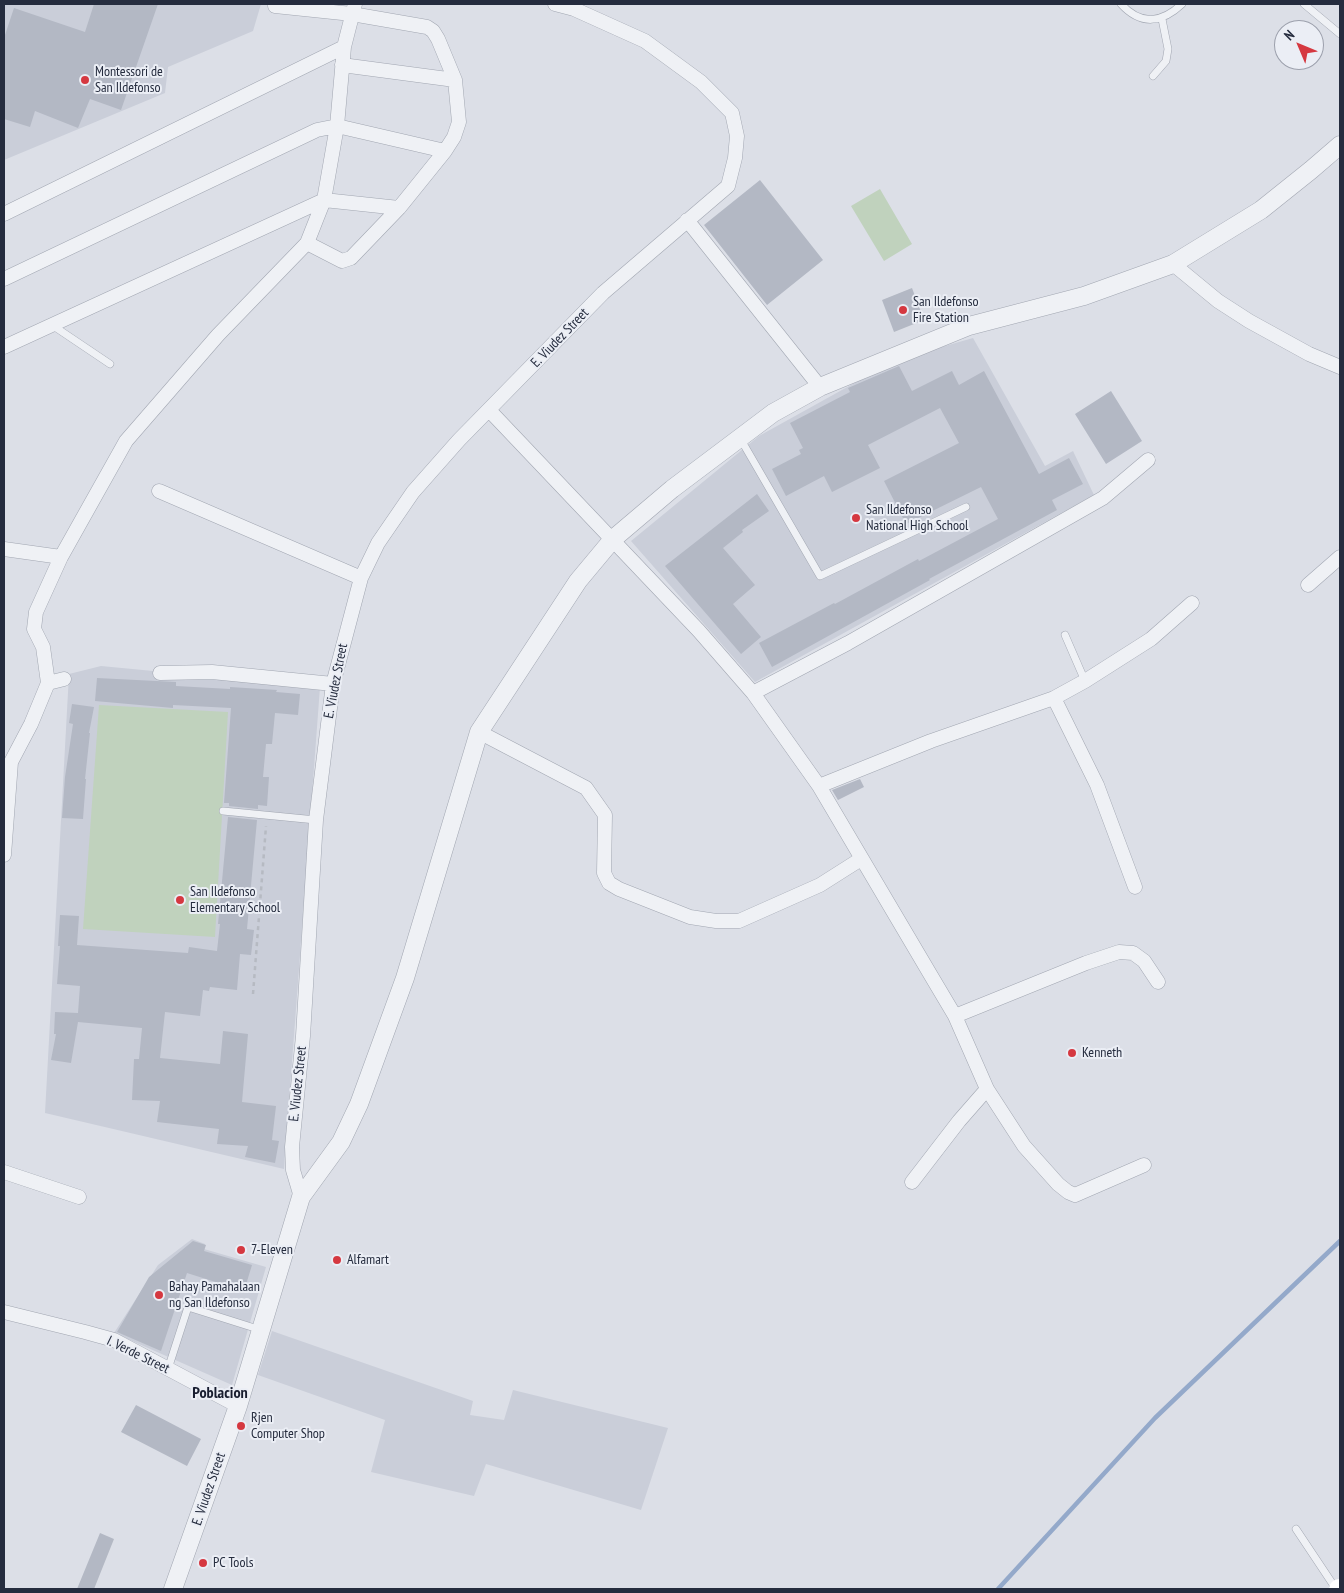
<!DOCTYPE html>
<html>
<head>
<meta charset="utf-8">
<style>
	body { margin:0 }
	#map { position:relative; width:1344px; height:1593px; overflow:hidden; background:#dcdfe7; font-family:"PT Sans Narrow",sans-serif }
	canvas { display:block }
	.frame { position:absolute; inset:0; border:5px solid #252c3e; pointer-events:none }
	.north { position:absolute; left:1274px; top:20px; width:50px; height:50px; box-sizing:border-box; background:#ebeef5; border:1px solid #9ca0ac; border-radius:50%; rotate:315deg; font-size:14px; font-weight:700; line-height:20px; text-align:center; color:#252c3e }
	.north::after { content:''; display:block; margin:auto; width:18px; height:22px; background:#d53840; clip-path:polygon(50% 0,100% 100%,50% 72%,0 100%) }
</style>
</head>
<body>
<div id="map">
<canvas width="1344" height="1593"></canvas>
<div class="frame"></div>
<div class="north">N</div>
</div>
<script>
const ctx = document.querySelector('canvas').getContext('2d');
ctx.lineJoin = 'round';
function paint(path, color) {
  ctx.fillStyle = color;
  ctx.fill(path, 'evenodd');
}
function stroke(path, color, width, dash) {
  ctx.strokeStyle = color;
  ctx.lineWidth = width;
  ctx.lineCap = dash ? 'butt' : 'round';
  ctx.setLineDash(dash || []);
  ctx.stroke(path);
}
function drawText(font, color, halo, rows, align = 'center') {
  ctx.font = font + ' "PT Sans Narrow",sans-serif';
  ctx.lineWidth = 4;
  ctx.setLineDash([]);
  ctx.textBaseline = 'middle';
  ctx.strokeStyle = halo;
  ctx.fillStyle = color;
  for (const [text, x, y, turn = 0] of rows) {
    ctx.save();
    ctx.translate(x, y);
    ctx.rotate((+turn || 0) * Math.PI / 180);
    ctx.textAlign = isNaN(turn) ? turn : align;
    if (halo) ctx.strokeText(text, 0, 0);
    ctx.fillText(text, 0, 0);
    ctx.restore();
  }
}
const built = new Path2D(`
	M4 4H261L253 31 168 67 165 93 4 160Z
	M973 338 1045 466 1073 451 1094 495 755 682 631 541 759 436 896 360Z
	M101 666 320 687 284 1169 45 1113 69 674Z
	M192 1239 205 1244 204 1249 266 1267 232 1385 114 1333 158 1265Z
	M272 1331 473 1401 470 1415 504 1420 513 1390 668 1428 641 1510 486 1464 474 1496 371 1472 385 1420 258 1375Z`);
const green = new Path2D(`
	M880 189 912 244 884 261 851 206Z
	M99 705 228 712 215 937 83 929Z`);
const stream = new Path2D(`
	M998 1589 1155 1418 1340 1241`);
const building = new Path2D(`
	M94 4H158L121 110 90 99 78 128 35 111 30 127 4 119V38L14 8 85 32Z
	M760 180 823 260 767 305 704 225Z
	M912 288 924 320 894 332 882 300Z
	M899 366 912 391 952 371 959 385 984 371 1039 474 1069 458 1083 484 1052 500 1057 510 929 579 930 580 772 667 759 643 834 603 835 604 918 559 919 561 998 519 981 487 906 524 884 481 959 443 940 408 868 445 880 468 832 492 824 476 786 496 772 469 801 454 799 450 803 448 790 423 850 392 848 388Z
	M1111 391 1142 441 1106 464 1075 414Z
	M757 494 769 511 742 530 743 532 723 548 755 585 733 604 761 637 741 654 665 566Z
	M97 678 176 682V686L230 689V687L277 690 276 692 300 694 298 715 275 713 272 744H266L263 777H269L267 806 258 805V809L229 806V803H224L231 708 173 705V708L95 701Z
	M72 704 94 707 89 733H90L85 779H86L83 819 62 818 65 777 73 724 69 723Z
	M860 779 864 787 838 800 832 790Z
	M228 817 257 820 247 929 254 930 251 955 240 954 237 990 210 987 209 991 203 990 200 1016 165 1012 160 1058 220 1064 223 1031 248 1034 242 1102 276 1106 272 1140 279 1141 275 1163 245 1157 248 1146 217 1144 219 1129 157 1122 160 1101 132 1100 134 1059H139L142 1028 78 1022 71 1063 51 1060 56 1034H54L55 1012 78 1013 80 986 57 984 60 946H58L60 915 79 916 77 945 188 953 189 947 217 951 220 924H218Z
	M193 1241 206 1245 204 1251 252 1265 244 1291 187 1273 161 1351 117 1332 149 1277Z
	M136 1405 201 1439 187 1466 121 1432Z
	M100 1533 114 1539 94 1589H77Z`);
const path = new Path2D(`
	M253 994 266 826`);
const service = new Path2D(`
	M1121 4C1141 26 1162 23 1182 4
	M1304 4 1340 34
	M1153 76 1166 61 1168 49 1162 19
	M52 325 110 364
	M740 438 820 576 966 507
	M1065 635 1085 681
	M223 811 316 820
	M168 1369 188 1307 261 1330
	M1296 1529 1336 1589`);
const minor = new Path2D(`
	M275 6 352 14 427 27 433 31 438 39 455 80 459 122 454 137 445 151 399 208 351 258 342 261 307 243
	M342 65 455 80
	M4 214 344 47
	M687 220 820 387
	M1173 264 1218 301 1249 321 1309 354 1340 367
	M4 279 317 130 337 126 445 151
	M4 347 324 200 399 208
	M489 410 699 631 753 693 819 786 933 979 955 1016 987 1089 1024 1146 1058 1184 1068 1192 1075 1195 1144 1165
	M159 491 361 578
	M4 549 61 557
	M1308 585 1340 557
	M160 673 212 672 333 684
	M48 683 64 679
	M753 693 848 643 1103 498 1148 460
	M1054 698 1097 785 1135 887
	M479 732 586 788 605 815 604 873 609 883 619 889 690 917 716 921H739L820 885 861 859
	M819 786 931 741 1054 698 1085 681 1151 639 1192 603
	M4 855 11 762 31 724 48 683 43 647 34 629 36 612 61 557 126 441 218 335 307 243 324 200 337 126 344 47 355 4
	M955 1016 1086 963 1119 952 1133 953 1144 961 1158 982
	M4 1172 79 1197
	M912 1182 959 1121 987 1089
	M301 1197 293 1170 292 1147 303 1036 316 820 333 684 361 578 378 543 413 492 459 440 603 293 728 186 735 158 737 136 732 113 701 82 645 41 574 9 555 4
	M4 1312 85 1332 114 1340 238 1406`);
const tertiary = new Path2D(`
	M173 1589 238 1406 301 1197 341 1142 359 1104 405 978 479 732 578 581 613 539 672 489 773 413 820 387 969 326 1084 296 1173 264 1261 210 1311 170 1340 145`);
const secondary = new Path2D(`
	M1339 1589H1340`);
const markers = [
	[85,80,5,"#d53840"],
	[903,310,5,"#d53840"],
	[856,518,5,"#d53840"],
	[180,900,5,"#d53840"],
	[1072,1053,5,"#d53840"],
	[241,1250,5,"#d53840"],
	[337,1260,5,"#d53840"],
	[159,1295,5,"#d53840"],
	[241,1426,5,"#d53840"],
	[203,1563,5,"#d53840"]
];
const poiNames = [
	["Montessori de",95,72],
	["San Ildefonso",95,88],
	["San Ildefonso",913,302],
	["Fire Station",913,318],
	["San Ildefonso",866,510],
	["National High School",866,526],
	["San Ildefonso",190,892],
	["Elementary School",190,908],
	["Kenneth",1082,1053],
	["7-Eleven",251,1250],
	["Alfamart",347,1260],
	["Bahay Pamahalaan",169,1287],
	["ng San Ildefonso",169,1303],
	["Rjen",251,1418],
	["Computer Shop",251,1434],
	["PC Tools",213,1563]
];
const streetNames = [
	["E. Viudez Street",560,338,-46],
	["E. Viudez Street",336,681,-79],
	["E. Viudez Street",298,1084,-84],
	["I. Verde Street",138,1355,26],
	["E. Viudez Street",209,1489,-71]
];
const quarterNames = [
	["Poblacion",220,1393]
];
paint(built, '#caced9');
paint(green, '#c0d2bd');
stroke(stream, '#94a9ca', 4.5);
paint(building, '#b3b8c4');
stroke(service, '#a1a6b1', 8);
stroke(minor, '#a1a6b1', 15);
stroke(tertiary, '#a1a6b1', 19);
stroke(path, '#b6bac2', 2.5, [4, 4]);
stroke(service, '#eff1f5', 7);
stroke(minor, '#eff1f5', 14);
stroke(tertiary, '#eff1f5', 18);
stroke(secondary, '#fff', 20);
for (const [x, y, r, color] of markers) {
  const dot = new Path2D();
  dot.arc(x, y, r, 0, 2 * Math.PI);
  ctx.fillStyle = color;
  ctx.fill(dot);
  stroke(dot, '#ebeef5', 2);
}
drawText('14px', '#252c3e', '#ebeef5', poiNames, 'left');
drawText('14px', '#252c3e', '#ebeef5', streetNames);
drawText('bold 16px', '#181d2f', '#ebeef5', quarterNames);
</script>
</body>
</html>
